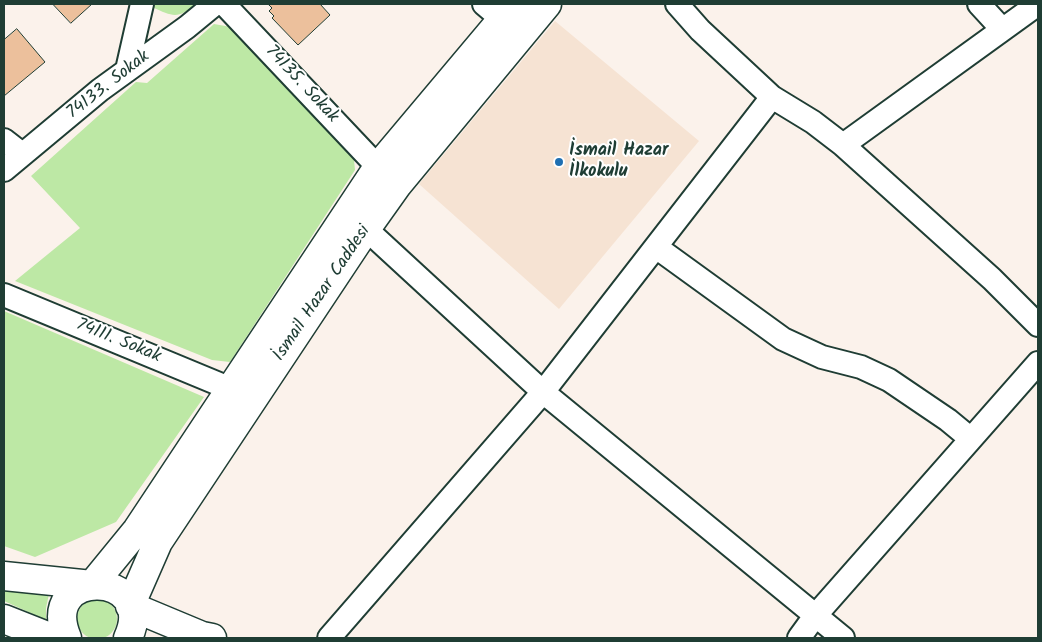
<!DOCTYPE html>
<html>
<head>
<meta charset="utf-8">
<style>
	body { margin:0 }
	#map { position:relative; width:1042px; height:642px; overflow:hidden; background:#fbf2eb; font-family:Kalam,sans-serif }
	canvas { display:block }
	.frame { position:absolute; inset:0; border:5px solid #1f3d34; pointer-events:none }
</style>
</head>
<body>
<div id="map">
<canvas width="1042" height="642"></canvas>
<div class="frame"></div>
</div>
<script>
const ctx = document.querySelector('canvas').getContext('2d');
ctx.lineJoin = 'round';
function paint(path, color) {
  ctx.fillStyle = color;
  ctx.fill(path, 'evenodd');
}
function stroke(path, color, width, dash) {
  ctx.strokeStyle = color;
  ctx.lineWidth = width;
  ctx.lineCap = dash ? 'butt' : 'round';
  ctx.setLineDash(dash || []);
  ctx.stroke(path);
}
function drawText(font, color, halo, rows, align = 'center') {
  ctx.font = font + ' Kalam,sans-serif';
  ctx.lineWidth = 4;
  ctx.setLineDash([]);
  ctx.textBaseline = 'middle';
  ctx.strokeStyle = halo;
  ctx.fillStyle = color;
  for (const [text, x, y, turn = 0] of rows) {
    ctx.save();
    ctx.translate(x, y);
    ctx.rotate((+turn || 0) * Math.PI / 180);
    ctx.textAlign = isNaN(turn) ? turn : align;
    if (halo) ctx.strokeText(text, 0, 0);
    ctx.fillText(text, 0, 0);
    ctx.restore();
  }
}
const built = new Path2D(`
	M555 21 699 141 559 309 419 184Z`);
const green = new Path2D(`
	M153 4H197C177 19 174 17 152 7Z
	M214 24 231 27 354 160 355 170 230 362 212 360 15 281 80 228 31 176 136 82 147 83Z
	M4 311 204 397 116 522 35 557 4 546Z
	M4 587 49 594 46 608V620L4 601Z
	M77 619a20 20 0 1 1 40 0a20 20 0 1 1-40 0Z`);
const building = new Path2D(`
	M53 4H92L71 23Z
	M271 4H320L330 15 298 45 272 18 274 16 269 11 272 8 269 5Z
	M17 29 45 62 4 96V40Z`);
const minor = new Path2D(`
	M224 4 378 167
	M484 4 516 31
	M677 4 700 30 772 97 813 122 843 145 992 279 1038 325
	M979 4 1002 29
	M127 70 142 4
	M4 140 22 154
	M843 145 1038 4
	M4 170 100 90 187 27 215 4
	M366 229 543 392 843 638
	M656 247 783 339 822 357 861 367 889 380 948 420 971 439
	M4 295 231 389
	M329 638 543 392 772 97
	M799 638 815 616 1038 363`);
const major = new Path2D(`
	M4 576 92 585
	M92 585 137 530 378 167 515 4
	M130 606 158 542 366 229 398 184 547 4
	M130 606 202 636 212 638
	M4 619 52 638
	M67 638C37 566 159 570 128 638`);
const markers = [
	[559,162,5,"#1f6fb2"]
];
const streetNames = [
	["74135. Sokak",301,85,47],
	["74133. Sokak",109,86,-38],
	["İsmail Hazar Caddesi",323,294,-56],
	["74111. Sokak",118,342,22]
];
const poiNames = [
	["İsmail Hazar",569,152],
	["İlkokulu",569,173]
];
paint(built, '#f6e3d3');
paint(green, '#bde8a5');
paint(building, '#ecc09c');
stroke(building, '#1f3d34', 1);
stroke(minor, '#1f3d34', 26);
stroke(major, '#1f3d34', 31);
stroke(minor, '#fff', 22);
stroke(major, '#fff', 28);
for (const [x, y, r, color] of markers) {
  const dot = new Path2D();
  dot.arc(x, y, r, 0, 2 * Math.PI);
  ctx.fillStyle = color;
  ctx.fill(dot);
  stroke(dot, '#fff', 2);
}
drawText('18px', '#1f3d34', '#fff', streetNames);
drawText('bold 18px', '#1f3d34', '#fff', poiNames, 'left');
</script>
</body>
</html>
